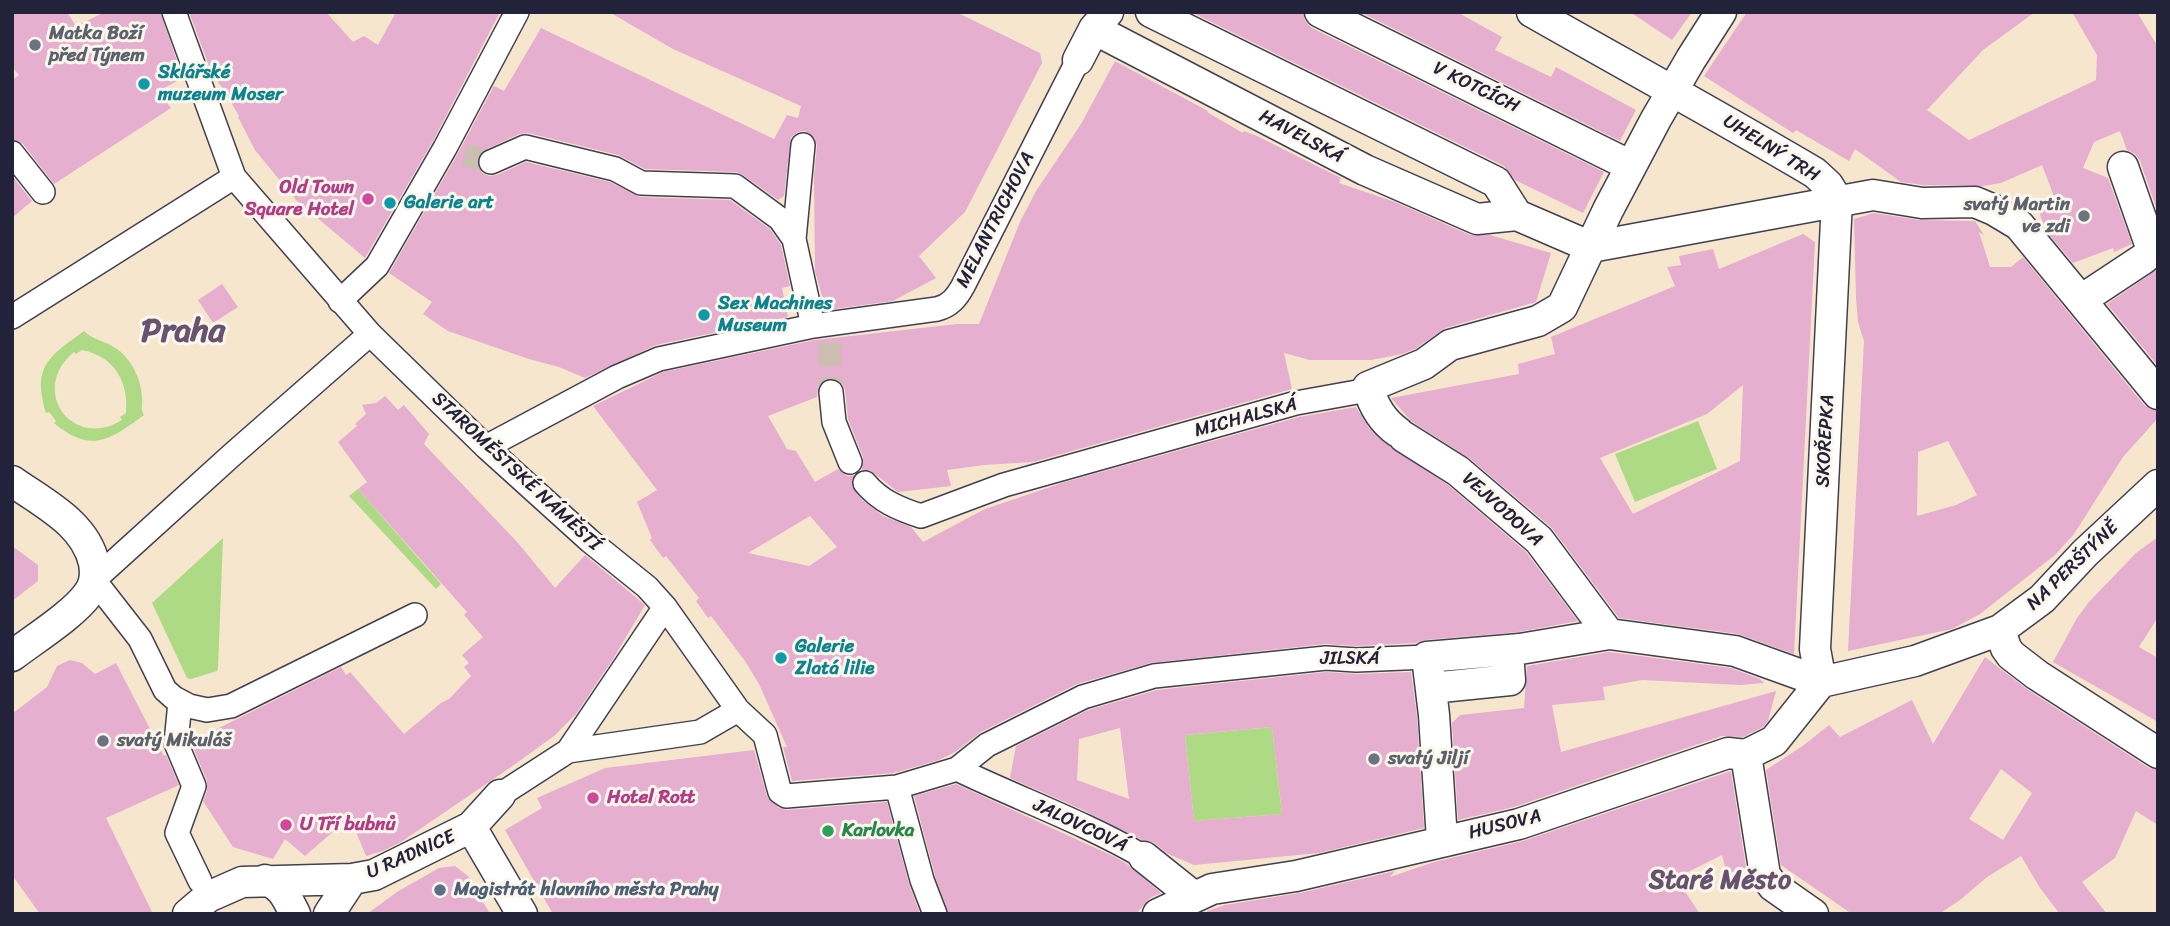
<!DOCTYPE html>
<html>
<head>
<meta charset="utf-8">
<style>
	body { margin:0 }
	#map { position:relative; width:2170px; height:926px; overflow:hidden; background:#f6e6ce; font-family:Sriracha,sans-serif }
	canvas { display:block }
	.frame { position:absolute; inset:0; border:14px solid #22223b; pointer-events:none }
</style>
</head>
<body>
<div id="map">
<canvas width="2170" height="926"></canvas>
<div class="frame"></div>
</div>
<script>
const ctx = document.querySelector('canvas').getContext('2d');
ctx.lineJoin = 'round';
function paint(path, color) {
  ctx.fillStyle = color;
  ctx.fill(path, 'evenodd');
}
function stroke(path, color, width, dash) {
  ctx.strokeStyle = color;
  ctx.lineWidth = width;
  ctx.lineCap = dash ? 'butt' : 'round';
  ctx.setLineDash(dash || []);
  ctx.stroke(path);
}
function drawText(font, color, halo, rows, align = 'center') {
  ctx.font = font + ' Sriracha,sans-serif';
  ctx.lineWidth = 6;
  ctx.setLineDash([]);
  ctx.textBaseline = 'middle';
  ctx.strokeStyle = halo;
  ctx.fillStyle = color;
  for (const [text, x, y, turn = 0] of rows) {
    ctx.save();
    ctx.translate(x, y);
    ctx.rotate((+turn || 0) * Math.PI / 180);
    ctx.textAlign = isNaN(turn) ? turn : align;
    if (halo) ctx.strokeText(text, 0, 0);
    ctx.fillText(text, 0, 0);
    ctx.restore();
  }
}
const green = new Path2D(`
	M84 331C92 340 111 342 122 353 134 365 142 382 142 399 143 405 140 408 144 415 110 440 91 454 54 423L56 421 49 412 46 413C32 365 49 357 84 331ZM82 350C114 356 129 382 126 413L120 417 122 420C73 451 28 390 74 352L76 354Z
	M1698 421 1717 469 1635 502 1615 454Z
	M358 489 441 584 436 589 349 496Z
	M223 538 218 668 217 671 191 679 187 678 152 603Z
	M1272 727 1282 814 1194 821 1185 735Z`);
const building = new Path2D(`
	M12 12H67L76 26 105 12H160L183 78 158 91 171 108 54 184 23 144 12 139V80L19 75 12 67Z
	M189 12H326L353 42 364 36 378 45 396 12H500L433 141 365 258 296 200 255 150 238 117 239 116 224 90 212 74Z
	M609 12H956L1040 53 1042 63 965 212 919 256 936 278 893 301 826 310 815 271 814 176 817 146 815 139 805 131 798 132 791 137 784 196 778 200 743 175 736 172 645 169 618 155 528 133 519 134 485 150 479 154 478 167 482 173 489 176 497 175 526 162 610 182 640 197 730 200 770 229 781 245 790 286 782 288 788 317 656 345 585 378 559 367 529 359 448 331 423 314 432 302 389 273 457 155 494 86 504 91 541 28 774 139 787 115 798 118 801 106 673 49Z
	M1191 12H1303L1305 21 1312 28 1604 172 1583 213 1515 180 1504 166Z
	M1360 12H1457L1502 37 1495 50 1551 77 1556 67 1636 110 1620 141Z
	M1630 12H1692L1672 40Z
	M1747 12H2035L1983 50 1927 110 1969 140 2096 80 2097 55 2072 12H2137L2158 47V213L2140 161 2135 154 2127 150 2120 131 2094 142 2083 168 2108 178 2132 244 2114 252 2113 248 2073 263 2045 230 2039 211 2057 204 2042 165 2001 183 1983 186 1923 185 1901 182 1855 149 1849 161 1796 130 1793 133 1704 76Z
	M1115 61 1208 111 1207 112 1243 133 1244 131 1257 136 1341 178 1339 183 1395 202 1470 235H1490L1551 253 1536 302 1445 328 1415 349 1402 354 1371 360H1310L1284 353 1292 389 1033 462 984 465 947 470 951 486 898 492 870 470H862L863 457 848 419 845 390 842 383 836 379 829 378 822 381 818 387 817 397 768 416 787 449 796 451 815 482 838 469 847 476 854 475 852 487 862 500 883 516 911 527 923 542 985 509 1065 482 1299 417 1356 407 1369 428 1382 441 1448 485 1526 552 1578 621 1518 632 1425 640 1416 643 1356 646 1325 644 1150 663 1077 684 981 732 955 752 939 760 894 773 792 781 783 747H787L759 684 745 661 711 616 708 618 696 601 699 598 666 556 663 558 650 540 652 538 637 502 657 490 593 406 663 372 815 340 957 324H979L1020 222 1036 191 1081 124ZM810 516 837 547 809 566 748 553Z
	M12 176 32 201 12 218Z
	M1874 213 1919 220 1975 221 1984 235 1979 232 1990 267H2011L2023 257 2144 405 2158 411V418L2123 457 2074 534 2055 555 1980 614 1952 629 1848 651 1864 341 1858 322 1856 298 1854 219ZM1948 441 1977 495 1956 505 1917 516 1918 452Z
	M1803 234 1815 242 1794 654 1738 634 1619 618 1551 527 1469 458 1411 421 1391 398 1519 374 1518 364 1555 354 1551 337 1675 286 1667 267 1681 265 1679 256 1713 249 1719 269ZM1743 385 1740 461 1633 514 1600 458 1707 414Z
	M2158 269V366L2107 304Z
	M222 284 238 307 213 323 198 300Z
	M385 396 398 410 404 405 429 434 424 444 518 543 555 588 585 555 645 605 613 659 576 714 554 736 511 767 401 842 383 851 366 856 350 817 305 856 285 839 273 859 233 847 203 801 207 791V781L191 742 341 667 346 675 350 672 404 734 441 703 449 699 471 676 464 667 469 663 462 655 483 637 464 615 467 612 358 489 367 482 338 442 357 426 355 424 366 414 362 405 376 403Z
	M2158 537V617L2139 647 2158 658V722L2053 662 2077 618 2089 602 2136 553Z
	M12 546 38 565V581L12 601Z
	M1609 652 1731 668 1760 679 1764 683 1740 685 1642 680 1603 687 1605 700 1552 705 1561 752 1776 691 1768 721 1763 727 1743 737 1722 736 1514 807 1458 820 1452 723 1460 715 1524 708 1527 666Z
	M1985 657 2028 690 2149 768 2158 770V825L2136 811 2115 858 2082 882 2107 914H2060L2040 888 2021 856 1987 877 1960 900 1939 914H1852L1781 865 1766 770 1804 745 1829 725 1840 737 1912 700 1933 744ZM2001 769 2032 793 2003 840 1969 819Z
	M70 660 82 663 95 674 116 663 164 756 166 755 179 785 106 818 153 914H40L12 875V714L47 687 57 666Z
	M1326 672 1357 674 1411 672 1417 717 1424 828 1319 853 1194 865 1168 854 1154 843 1142 840 1081 809 1010 778 1016 746 1088 710 1157 690ZM1272 727 1282 814 1194 821 1185 735ZM1120 728 1129 799 1077 780 1079 739Z
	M754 750 767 796 779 808 787 810 887 802 909 884 920 914H553L505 830 542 808 537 798 605 768Z
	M1731 771 1746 868 1727 874 1722 855 1676 878 1700 914H1208L1207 911 1225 905 1300 893 1395 871 1390 877 1434 862 1523 841Z
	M956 784 1115 857 1127 864 1161 893 1150 898 1136 914H949L935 876 914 796Z
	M455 866 468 876 490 914H367L397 892 439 868Z`);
const pedestrianTunnel = new Path2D(`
	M465 155 491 162
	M829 343 831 392`);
const pedestrian = new Path2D(`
	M174 12 234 177 370 334 486 447 590 541 647 587 665 607 738 710 765 735 778 785 780 792 786 796 897 787 957 769 987 745 1083 697 1154 676 1326 658 1356 660 1427 657
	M12 153 43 192
	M491 162 525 147 615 169 641 183 735 186 780 219 794 239 813 326
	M794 239 803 145
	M340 301 377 266 445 148 517 12
	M12 317 234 177
	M370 334 233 454 94 580 140 639 165 690 174 698 189 706 207 710 231 706 415 615
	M831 392 834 422 850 462
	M486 447 617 377 659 359 813 326 937 309C950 306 957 297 963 286L1078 60
	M865 483C880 501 899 509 921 516L1004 485 1296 403 1357 392 1368 387
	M665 607 568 751 700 732 738 710
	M180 702 176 743 194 786 177 833 200 881
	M957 769C1019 799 1084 822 1144 857
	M897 787 922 880 935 914
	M500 795 568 751`);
const minor = new Path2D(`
	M1151 12 1496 182 1517 215
	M1320 12 1631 166
	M1532 12C1627 66 1722 118 1815 173L1828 185 1837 200
	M1094 29 1365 170 1477 219 1517 215 1591 247
	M1078 60 1094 29 1108 12
	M1591 247 1873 195 1922 203 1975 202 1994 210 2019 225 2158 394
	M2081 300 2143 259 2149 254 2151 247 2123 167
	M1398 432C1382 421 1373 405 1368 387L1424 364 1450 345 1538 321 1562 307 1608 210 1656 119 1691 59 1721 12
	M1404 437 1458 471 1539 540 1609 634
	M12 481C43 503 85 523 94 563 96 574 95 585 88 594 73 615 34 639 12 656
	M2000 630 2006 648 2011 655 2037 675 2158 753
	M1821 682 1815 649 1837 200
	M1821 682 1915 661 2000 630 2042 599 2085 553 2158 485
	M1431 688 1510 680 1508 651
	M1746 755 1765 875 1773 886 1813 914
	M471 827 522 914
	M1442 840 1434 715 1427 657 1520 649 1609 634 1735 651 1821 682
	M1144 857 1194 897
	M265 880C282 885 287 898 295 914
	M188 914 208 897 242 882 352 879 374 875 471 827 500 795
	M329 914 352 879
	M1158 914 1212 889 1296 876 1519 824 1728 753 1746 755 1774 741 1821 682`);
const markers = [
	[35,45,7,"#6b7280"],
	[144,84,7,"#0f9aa8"],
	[368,199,7,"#d1479c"],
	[390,203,7,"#0f9aa8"],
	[2084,216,7,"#6b7280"],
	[704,315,7,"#0f9aa8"],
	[781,658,7,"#0f9aa8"],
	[103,741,7,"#6b7280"],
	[1374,759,7,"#6b7280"],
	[593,798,7,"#d1479c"],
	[286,825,7,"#d1479c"],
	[828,831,7,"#2e9e5b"],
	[440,890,7,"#5c6f8a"]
];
const worshipNames = [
	["Matka Boží",49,34],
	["před Týnem",49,56],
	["svatý Martin",2070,205,"right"],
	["ve zdi",2070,227,"right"],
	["svatý Mikuláš",117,741],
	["svatý Jiljí",1388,759]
];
const cultureNames = [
	["Sklářské",158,73],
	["muzeum Moser",158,95],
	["Galerie art",404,203],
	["Sex Machines",718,304],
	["Museum",718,326],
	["Galerie",795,647],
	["Zlatá lilie",795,669]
];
const streetNames = [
	["V KOTCÍCH",1476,88,26],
	["HAVELSKÁ",1301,137,28],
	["UHELNÝ TRH",1771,149,32],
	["MELANTRICHOVA",996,220,-63],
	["MICHALSKÁ",1246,418,-15],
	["SKOŘEPKA",1826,441,-87],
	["STAROMĚSTSKÉ NÁMĚSTÍ",516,472,43],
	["VEJVODOVA",1502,510,42],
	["NA PERŠTÝNĚ",2073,566,-44],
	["JILSKÁ",1350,659],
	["HUSOVA",1505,825,-14],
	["JALOVCOVÁ",1080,826,25],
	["U RADNICE",411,855,-24]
];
const hotelNames = [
	["Old Town",354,188,"right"],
	["Square Hotel",354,210,"right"],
	["Hotel Rott",607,798],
	["U Tří bubnů",300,825]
];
const leisureNames = [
	["Karlovka",842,831]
];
const serviceNames = [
	["Magistrát hlavního města Prahy",454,890]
];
const districtNames = [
	["Staré Město",1720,881]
];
const townNames = [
	["Praha",183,333]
];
paint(green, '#aed985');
paint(building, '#e6aecf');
stroke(pedestrianTunnel, '#ccbfb1', 23, [23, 11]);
stroke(pedestrian, '#423f51', 26);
stroke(minor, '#423f51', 33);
stroke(pedestrian, '#fff', 23);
stroke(minor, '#fff', 30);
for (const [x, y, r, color] of markers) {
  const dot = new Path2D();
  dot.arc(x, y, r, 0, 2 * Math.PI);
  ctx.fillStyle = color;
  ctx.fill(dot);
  stroke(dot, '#fbf7ec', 2.5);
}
drawText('bold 19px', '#5b616d', '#fbf7ec', worshipNames, 'left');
drawText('bold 19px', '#0d838f', '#fbf7ec', cultureNames, 'left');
drawText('19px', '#22223b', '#fbf7ec', streetNames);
drawText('bold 19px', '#b23c85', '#fbf7ec', hotelNames, 'left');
drawText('bold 19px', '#27864d', '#fbf7ec', leisureNames, 'left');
drawText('bold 19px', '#4e5e75', '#fbf7ec', serviceNames, 'left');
drawText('bold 26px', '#67536f', '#fbf7ec', districtNames);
drawText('bold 33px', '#67536f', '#fbf7ec', townNames);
</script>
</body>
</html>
